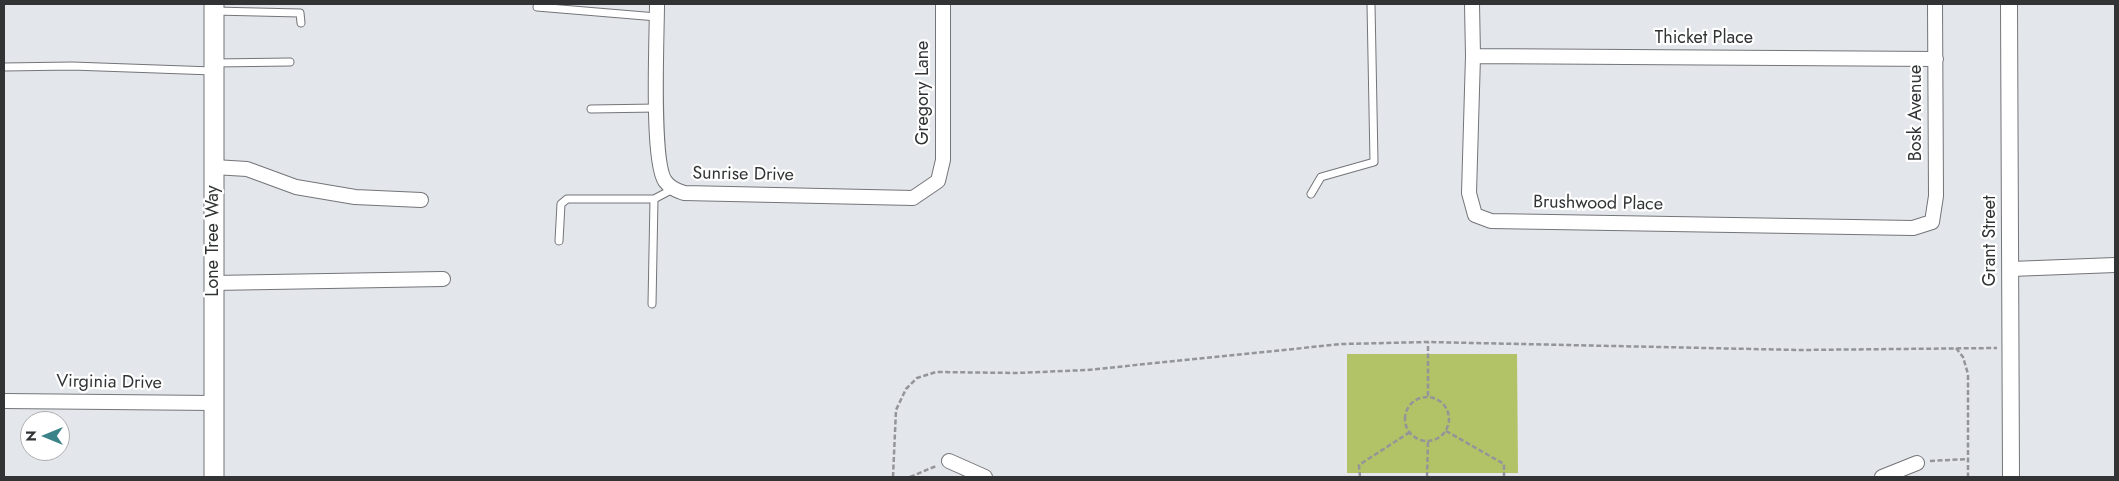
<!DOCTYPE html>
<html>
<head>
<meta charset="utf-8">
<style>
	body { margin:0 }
	#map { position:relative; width:2119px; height:481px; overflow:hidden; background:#e3e6ea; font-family:Jost,sans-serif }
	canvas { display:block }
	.frame { position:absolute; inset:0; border:5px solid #313334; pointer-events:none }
	.north { position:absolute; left:20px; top:411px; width:50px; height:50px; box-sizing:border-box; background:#fff; border:1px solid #adadae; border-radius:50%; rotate:270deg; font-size:14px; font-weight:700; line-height:20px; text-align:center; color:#313334 }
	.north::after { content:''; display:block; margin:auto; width:18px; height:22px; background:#3b8389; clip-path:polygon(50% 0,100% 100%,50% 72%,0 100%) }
</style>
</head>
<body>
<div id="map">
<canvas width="2119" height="481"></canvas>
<div class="frame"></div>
<div class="north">N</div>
</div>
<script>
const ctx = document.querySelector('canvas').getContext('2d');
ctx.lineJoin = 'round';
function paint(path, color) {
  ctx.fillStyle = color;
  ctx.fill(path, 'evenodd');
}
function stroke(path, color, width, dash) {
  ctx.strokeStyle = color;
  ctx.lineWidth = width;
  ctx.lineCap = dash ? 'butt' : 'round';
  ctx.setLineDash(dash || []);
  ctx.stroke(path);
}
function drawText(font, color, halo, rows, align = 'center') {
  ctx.font = font + ' Jost,sans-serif';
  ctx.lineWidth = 4.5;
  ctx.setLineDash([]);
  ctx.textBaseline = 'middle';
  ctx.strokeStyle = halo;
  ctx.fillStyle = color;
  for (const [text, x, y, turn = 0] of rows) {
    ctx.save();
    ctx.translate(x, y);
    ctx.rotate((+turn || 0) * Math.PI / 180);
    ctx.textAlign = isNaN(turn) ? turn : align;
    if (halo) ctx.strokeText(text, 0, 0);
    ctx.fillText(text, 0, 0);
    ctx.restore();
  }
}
const green = new Path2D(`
	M1347 354H1517L1518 473H1347Z`);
const path = new Path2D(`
	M1956 348 1963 357 1968 374V477
	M1428 396V342
	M1405 419a22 22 0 1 1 44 0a22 22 0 1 1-44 0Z
	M1446 431 1504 464V477
	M1930 461 1968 459
	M893 477 896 410 906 389 917 378 936 372 1017 373 1087 370 1342 344 1428 342 1799 350 1997 348
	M910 477 936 466
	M1360 477 1359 465 1410 432
	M1427 477 1428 441`);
const service = new Path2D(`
	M537 7 657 17
	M214 11 300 13 301 23
	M214 63 290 62
	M4 67 72 66 213 71
	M591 109 657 108
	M1311 194 1321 177 1374 162 1371 4
	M559 241 561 204 567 199H654L673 189
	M652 304 654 199`);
const minor = new Path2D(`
	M657 4C657 35 651 160 665 181 670 188 676 190 684 193L913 198 938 181 943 160V4
	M1472 4 1473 56 1469 193 1475 215 1491 221 1913 228 1932 222 1936 196 1935 4
	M1473 56 1936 59
	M214 167 247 169 296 187 355 197 421 200
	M2011 269 2115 265
	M213 283 443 279
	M4 401 213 403
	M949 461 985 477
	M1882 477 1917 463`);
const tertiary = new Path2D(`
	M2009 4 2011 477`);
const secondary = new Path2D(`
	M214 477V4`);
const streetNames = [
	["Thicket Place",1704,39],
	["Gregory Lane",924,93,-90],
	["Bosk Avenue",1917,113,-90],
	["Sunrise Drive",743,175,1],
	["Brushwood Place",1598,204,1],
	["Lone Tree Way",214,241,-90],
	["Grant Street",1991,241,-90],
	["Virginia Drive",109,383,1]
];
paint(green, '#b2c267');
stroke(service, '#737579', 9);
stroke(minor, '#737579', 16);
stroke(tertiary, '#737579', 18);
stroke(secondary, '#737579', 21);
stroke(path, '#939598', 2.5, [5, 2.5]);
stroke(service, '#fff', 7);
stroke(minor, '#fff', 14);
stroke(tertiary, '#fff', 16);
stroke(secondary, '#fff', 19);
drawText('18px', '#313334', '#fff', streetNames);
</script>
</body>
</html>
